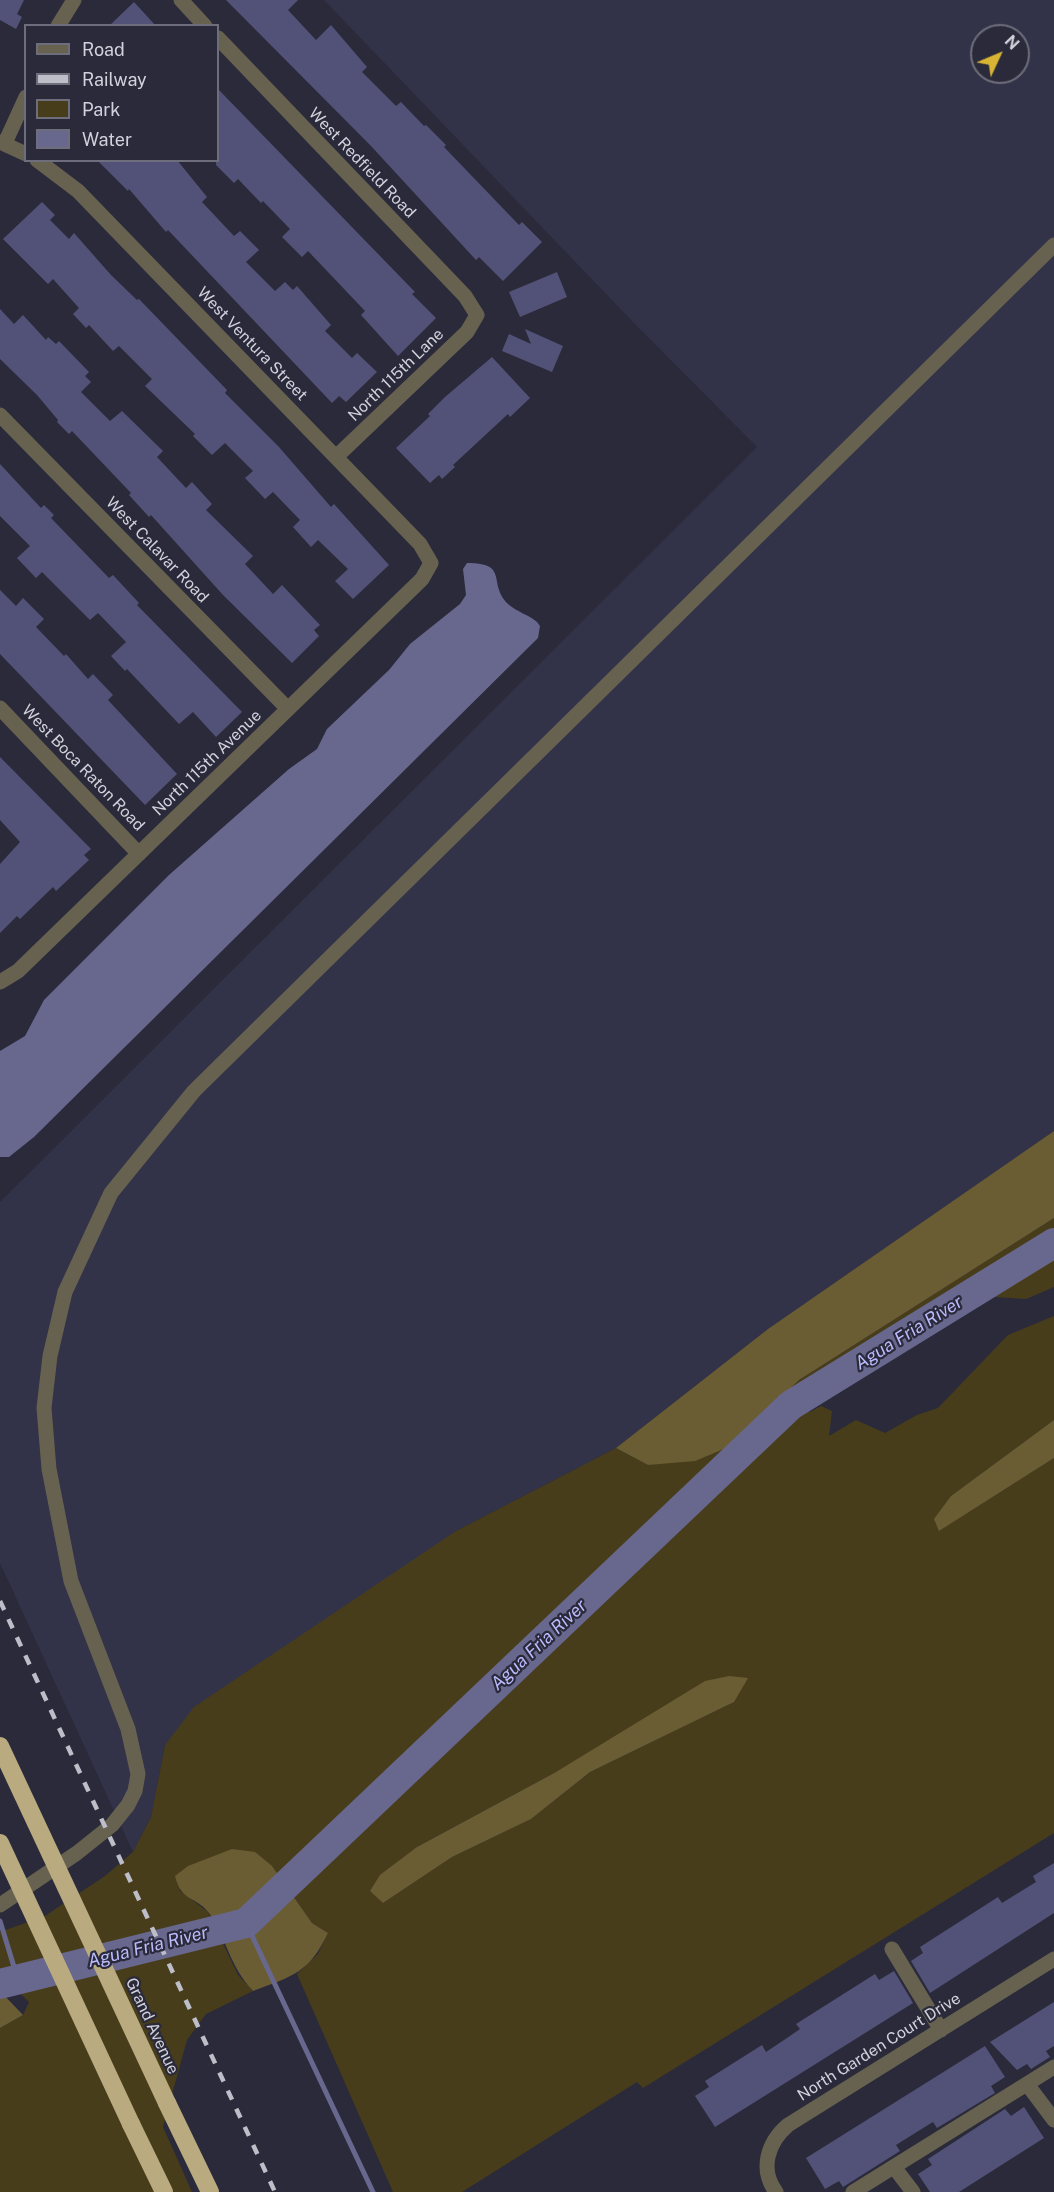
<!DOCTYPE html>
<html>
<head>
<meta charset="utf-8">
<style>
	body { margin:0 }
	#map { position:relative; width:1054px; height:2192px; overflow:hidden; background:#2a2a3a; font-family:"Public Sans",sans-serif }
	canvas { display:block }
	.legend { position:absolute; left:24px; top:24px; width:195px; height:138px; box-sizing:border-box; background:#2a2a3a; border:2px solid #6d6d7b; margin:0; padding:8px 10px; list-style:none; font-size:18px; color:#d2d2dd }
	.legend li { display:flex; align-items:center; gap:12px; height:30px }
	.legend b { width:30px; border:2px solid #6d6d7b }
	.north { position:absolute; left:970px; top:24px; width:60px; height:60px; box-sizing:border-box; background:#2a2a3a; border:2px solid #6d6d7b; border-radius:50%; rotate:46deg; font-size:16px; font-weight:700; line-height:24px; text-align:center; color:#d2d2dd }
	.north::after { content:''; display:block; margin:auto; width:21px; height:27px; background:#d8b434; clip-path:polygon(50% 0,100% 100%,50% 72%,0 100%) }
</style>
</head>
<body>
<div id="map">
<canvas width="1054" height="2192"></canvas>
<ul class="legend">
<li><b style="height:8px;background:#676250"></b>Road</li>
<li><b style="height:8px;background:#bebec9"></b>Railway</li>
<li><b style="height:16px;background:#483d1b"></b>Park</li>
<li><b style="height:16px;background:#68688f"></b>Water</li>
</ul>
<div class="north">N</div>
</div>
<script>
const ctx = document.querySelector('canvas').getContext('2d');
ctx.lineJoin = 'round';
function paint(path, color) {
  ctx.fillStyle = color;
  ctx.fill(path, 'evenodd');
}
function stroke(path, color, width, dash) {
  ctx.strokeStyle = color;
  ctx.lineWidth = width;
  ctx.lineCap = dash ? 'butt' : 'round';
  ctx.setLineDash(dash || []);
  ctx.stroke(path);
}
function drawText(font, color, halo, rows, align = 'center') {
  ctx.font = font + ' "Public Sans",sans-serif';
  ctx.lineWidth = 4.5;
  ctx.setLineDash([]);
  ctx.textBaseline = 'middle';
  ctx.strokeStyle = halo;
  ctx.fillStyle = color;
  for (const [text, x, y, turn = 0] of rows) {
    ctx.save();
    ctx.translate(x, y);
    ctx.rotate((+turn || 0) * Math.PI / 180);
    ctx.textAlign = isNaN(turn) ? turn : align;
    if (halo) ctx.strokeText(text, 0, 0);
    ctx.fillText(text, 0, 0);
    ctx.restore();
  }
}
const built = new Path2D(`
	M324 0H1054V1131L768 1329 616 1448 456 1531 165 1745 151 1817 133 1852 0 1563V1202L757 447 630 319ZM982 36H1018V72H982Z`);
const green = new Path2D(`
	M1054 1218V1287L1026 1299 948 1294 798 1393 810 1412 821 1406 832 1411 829 1436 856 1420 885 1433 917 1415 938 1408 1008 1335 1054 1316V1420L951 1496 940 1530 1054 1458V1833L643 2088 637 2082 462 2192H393L297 1974 318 1954 328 1933 312 1923 272 1866 179 1890 208 1912 238 1975 253 1991 206 2014 187 2040 163 2127 192 2192H0V2028L23 2015 29 2002 0 1973V1932L45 1916 105 1876 133 1852 151 1817 165 1745 194 1707 456 1531 616 1448 648 1465 731 1446 799 1380ZM734 1702 590 1772 531 1819 452 1857 383 1903 417 1847 556 1772Z`);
const forest = new Path2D(`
	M1054 1131V1218L799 1380 731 1446 695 1461 648 1465 616 1448 768 1329Z
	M1054 1420V1458L939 1531 934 1519 951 1496Z
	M729 1676 748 1678 734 1702 590 1772 531 1819 452 1857 383 1903 370 1891 380 1875 417 1847 556 1772 705 1681Z
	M232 1849 255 1852 272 1866 312 1923 328 1933C309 1973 293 1976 253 1991 228 1964 227 1938 209 1913 195 1895 182 1903 175 1876L188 1866Z
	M0 1991 23 2015 0 2028Z`);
const water = new Path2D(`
	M467 563C510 563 487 583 508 604 517 612 529 615 537 622L540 626 538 638 34 1137 9 1157H0V1051L25 1036 44 1000 169 875 289 769 317 749 327 729 389 670 410 644 460 604 466 595 463 569Z`);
const stream = new Path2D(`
	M0 1921 18 1980
	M246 1923 373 2192`);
const river = new Path2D(`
	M0 1984 246 1923 791 1405 1054 1243`);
const building = new Path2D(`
	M0 0H24L17 14 22 17 16 29 0 20Z
	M226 0H298L288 10 316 40 331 25 367 67 362 72 396 106 401 102 424 126 426 125 446 145 444 147 519 225 522 222 542 242 503 281 479 257 476 260 371 146Z
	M134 2 156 26H109Z
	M218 89 415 292 412 294 436 318 398 356 361 315 365 311 308 251 302 257 282 237 290 229 263 201 261 203 238 179 234 183 216 165Z
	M97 160H177L207 197 202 202 234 236 240 231 259 250 246 262 275 291 285 282 293 290 297 286 331 325 325 331 352 358 357 353 377 372 346 402 339 396 332 403 168 230 166 232 129 189 128 191Z
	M42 202 55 215 50 220 69 239 74 233 111 275 137 300 139 299 227 390 225 393 279 447 331 507 334 504 389 565 353 599 335 581 348 569 318 540 311 547 293 527 300 520 273 492 265 499 245 478 253 471 225 443 212 455 193 436 195 434 145 386 152 379 119 346 113 351 89 325 86 328 73 314 79 308 53 279 48 284 3 239Z
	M557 272 567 297 520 317 509 292Z
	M0 309 14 324 23 315 46 340 48 337 56 344 59 341 89 372 85 376 91 382 81 392 110 421 122 411 163 451 157 457 186 488 192 482 212 504 206 510 253 556 245 564 273 594 282 585 320 625 314 630 319 636 292 663 223 595 151 515 149 517 129 495 131 493 72 431 69 434 57 422 58 420 37 395 0 359Z
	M525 329 563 346 552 372 502 351 509 334 531 344Z
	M492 357 530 398 510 417 508 414 453 465 455 467 442 479 439 475 430 483 396 448 430 416 428 414 445 397Z
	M0 464 41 508 44 505 54 515 51 518 109 578 113 575 139 603 137 605 242 712 216 737 193 712 179 724 127 669 125 671 111 656 126 642 98 613 90 620 42 572 36 578 17 558 30 546 0 516Z
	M0 590 16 606 23 598 44 619 36 627 64 656 66 654 88 679 93 674 113 695 108 700 177 774 145 805 0 654Z
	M0 757 91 849 84 855 89 860 56 891 53 887 20 919 17 916 0 933V864L20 842 0 820Z
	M1054 1863V1913L930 1993 911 1961 923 1953 920 1947 998 1897 1002 1903 1036 1882 1033 1876Z
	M894 1971 913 2003 715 2127 695 2096 709 2087 705 2081 762 2045 766 2052 787 2038 800 2029 796 2024 875 1974 879 1980Z
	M1054 2002V2046L1046 2051 1050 2057 1031 2069 1027 2064 1017 2070 990 2042Z
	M985 2046 1005 2077 991 2086 995 2093 937 2128 933 2122 920 2130 896 2145 900 2151 843 2187 839 2181 825 2189 806 2158Z
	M1024 2107 1044 2138 959 2192H930L918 2174 932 2165 928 2159 1005 2109 1011 2116Z`);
const minor = new Path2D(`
	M181 0 205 26
	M58 26 74 0
	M218 38 465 296 477 315 467 332 336 457
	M0 142 26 154
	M5 143 26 97
	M0 415 288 709
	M0 708 139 854
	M0 982 18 971 422 579 431 563 420 544 78 191 37 160
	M0 1905 77 1853 112 1825 128 1805 135 1791 138 1774 128 1729 71 1581 49 1469 44 1408 50 1356 65 1292 111 1193 194 1091 1054 245
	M892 1949 941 2030
	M1027 2084 1054 2120
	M894 2167 913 2192
	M776 2192C759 2169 768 2142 788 2125L1054 1959
	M853 2192 1054 2067`);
const highway = new Path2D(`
	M167 2103 210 2192
	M131 2124 164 2192`);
const rail = new Path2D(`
	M0 1601 275 2192`);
const highwayBridge = new Path2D(`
	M0 1746 167 2103
	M0 1843 131 2124`);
const streetNames = [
	["West Redfield Road",362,163,46],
	["West Ventura Street",252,344,46],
	["North 115th Lane",396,375,-44],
	["West Calavar Road",157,550,46],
	["North 115th Avenue",207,763,-44],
	["West Boca Raton Road",83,768,46],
	["Grand Avenue",152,2026,65],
	["North Garden Court Drive",879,2047,-32]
];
const waterNames = [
	["Agua Fria River",909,1333,-32],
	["Agua Fria River",539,1645,-43],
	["Agua Fria River",148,1947,-14]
];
paint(built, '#323248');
paint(green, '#483d1b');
paint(forest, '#6a5d34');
paint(water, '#68688f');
stroke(stream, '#68688f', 5);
stroke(river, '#68688f', 30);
paint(building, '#525278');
stroke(minor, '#676250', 15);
stroke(highway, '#b9ab7f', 18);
stroke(rail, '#bebec9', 4.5, [10, 10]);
stroke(highwayBridge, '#b9ab7f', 18);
drawText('16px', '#d2d2dd', '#2a2a3a', streetNames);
drawText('italic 18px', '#babbfc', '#2a2a3a', waterNames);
</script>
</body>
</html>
